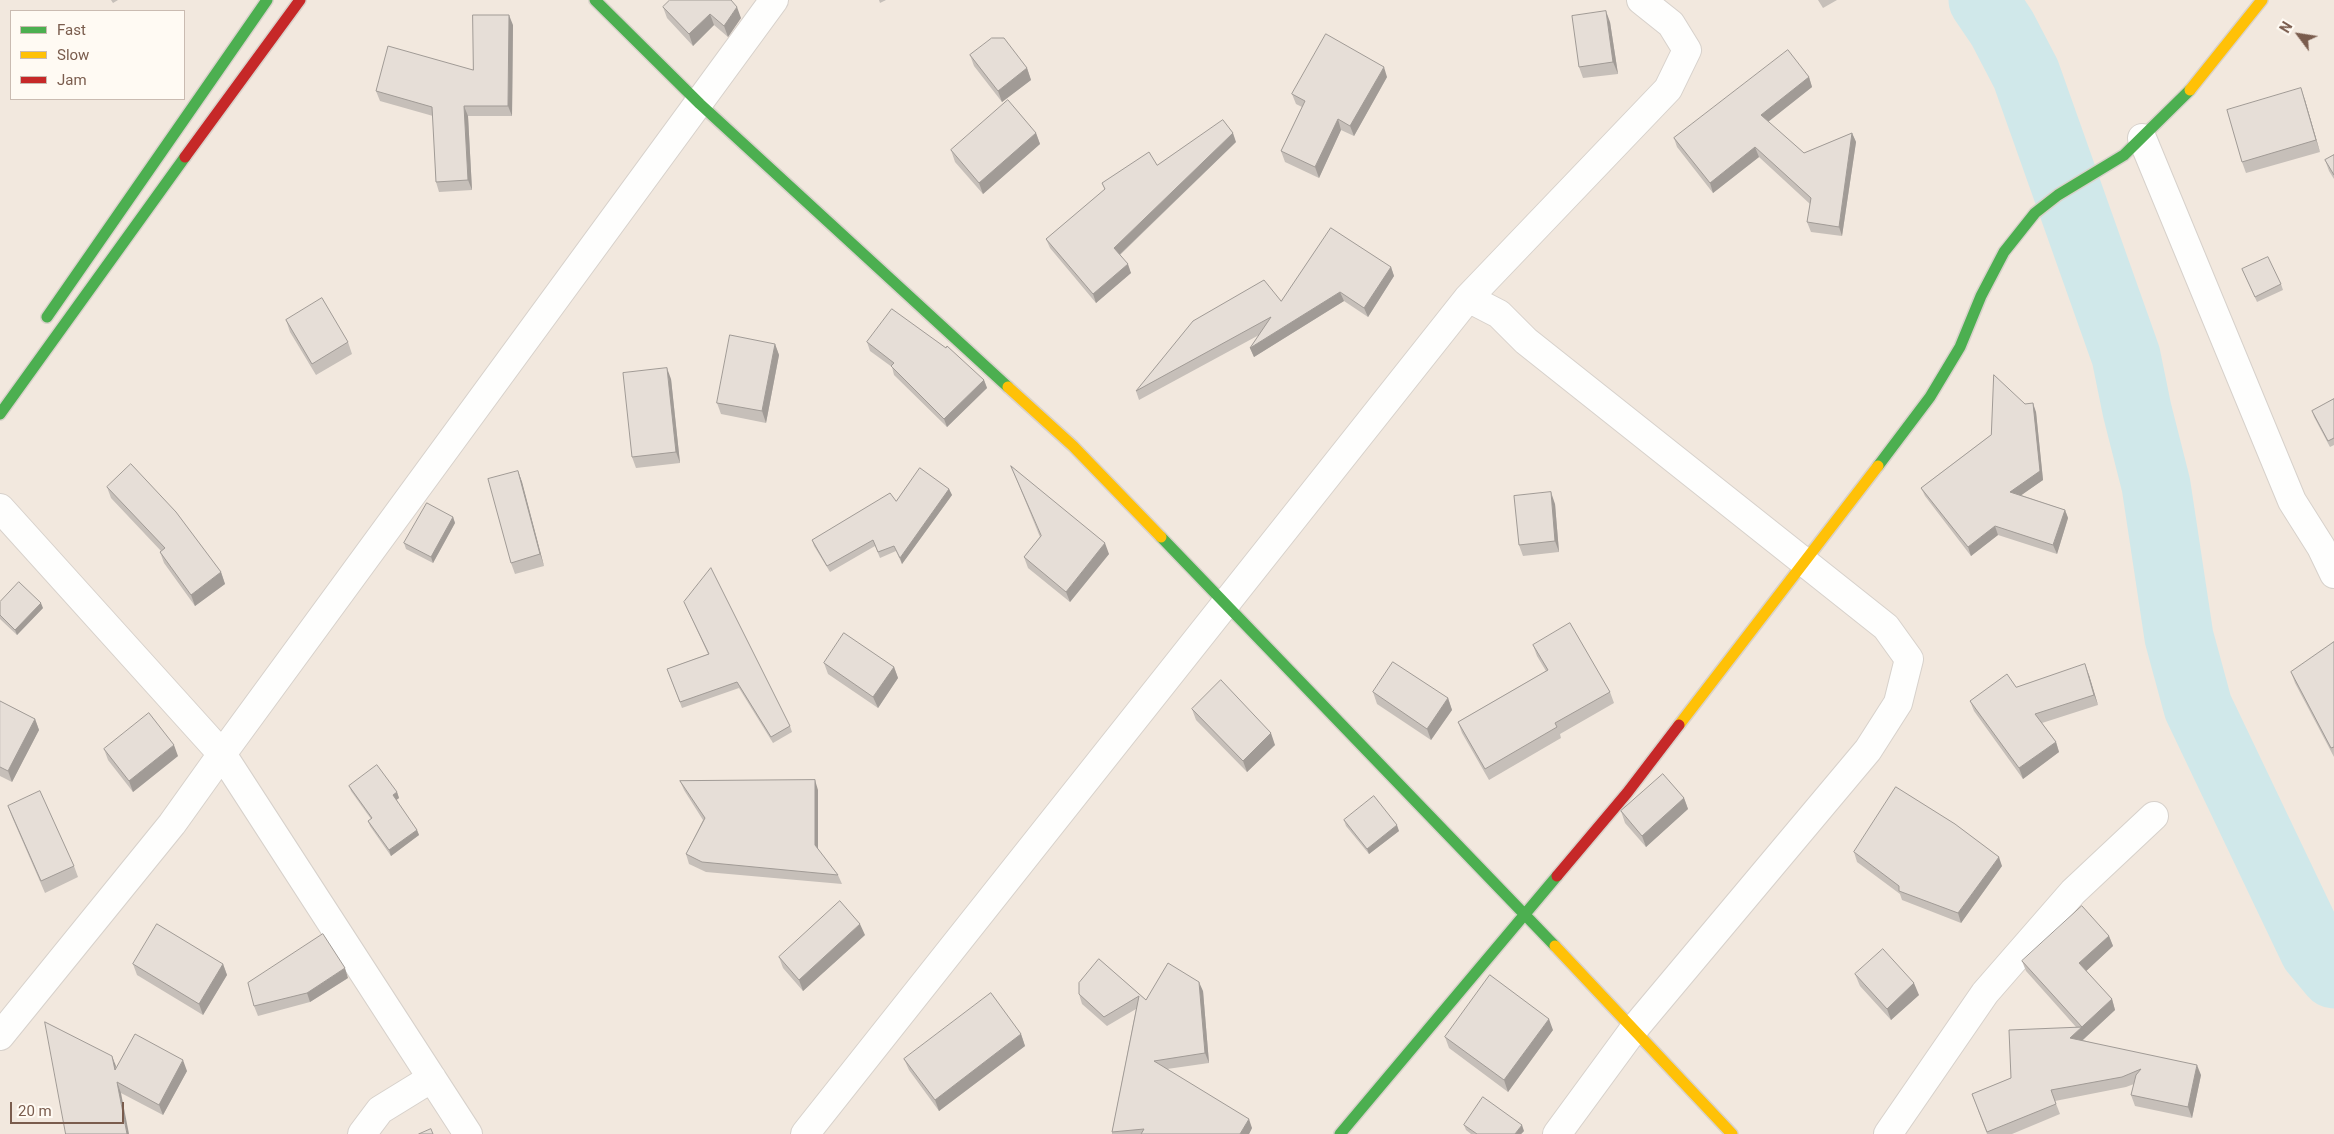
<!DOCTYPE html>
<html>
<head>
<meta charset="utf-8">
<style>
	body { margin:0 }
	#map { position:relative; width:2334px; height:1134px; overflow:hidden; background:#f9f5f0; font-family:Roboto,sans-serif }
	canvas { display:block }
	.legend { position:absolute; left:10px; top:10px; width:175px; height:90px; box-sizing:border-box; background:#fffaf3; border:1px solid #cabbb1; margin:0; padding:6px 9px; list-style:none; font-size:15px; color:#7a5c4d }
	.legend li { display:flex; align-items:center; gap:10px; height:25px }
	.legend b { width:25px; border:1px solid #cabbb1 }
	.north { position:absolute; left:2274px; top:10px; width:50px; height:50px; -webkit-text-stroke:4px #fffaf3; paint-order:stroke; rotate:301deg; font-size:14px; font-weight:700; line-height:20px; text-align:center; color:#7a5c4d }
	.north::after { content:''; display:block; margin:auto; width:18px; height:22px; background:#7a5c4d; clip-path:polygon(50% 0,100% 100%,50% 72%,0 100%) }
	.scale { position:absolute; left:10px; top:1102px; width:114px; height:22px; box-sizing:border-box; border:2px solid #7a5c4d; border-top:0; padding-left:6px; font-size:15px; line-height:18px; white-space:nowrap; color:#7a5c4d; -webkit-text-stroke:4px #fffaf3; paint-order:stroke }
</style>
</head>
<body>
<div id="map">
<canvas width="2334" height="1134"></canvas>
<ul class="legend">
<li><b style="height:6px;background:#4caf50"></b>Fast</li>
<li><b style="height:6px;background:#ffc107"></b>Slow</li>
<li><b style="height:6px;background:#c62828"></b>Jam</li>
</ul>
<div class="north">N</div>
<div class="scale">20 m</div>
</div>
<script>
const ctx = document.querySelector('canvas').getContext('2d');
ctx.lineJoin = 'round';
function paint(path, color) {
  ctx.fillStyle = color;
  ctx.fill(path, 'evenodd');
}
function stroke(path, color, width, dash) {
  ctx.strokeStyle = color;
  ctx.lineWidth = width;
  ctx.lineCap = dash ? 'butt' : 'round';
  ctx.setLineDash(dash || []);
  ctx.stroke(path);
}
const residential = new Path2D(`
	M0 0H2334V1134H0ZM11 11H184V99H11Z`);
const river = new Path2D(`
	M1983 0 2002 28 2026 74 2126 356 2137 410 2156 485 2179 637 2198 707 2314 950 2334 974`);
const street = new Path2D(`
	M2142 138 2292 501 2321 547 2334 574
	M1468 298 1499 314 1526 341 1886 627 1909 659 1898 703 1868 750 1634 1029 1557 1134
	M0 508 222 754 172 824 0 1036
	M362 1134 380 1110 432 1078
	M468 1134 222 754 774 0
	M805 1134 1468 298 1668 89 1687 50 1671 24 1641 0
	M1888 1134 1985 993 2073 892 2154 816`);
const fast = new Path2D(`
	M595 0 700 104 1008 387
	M47 317 267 0
	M0 414 185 157
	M1878 466 1930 397 1960 347 1981 296 2004 252 2035 213 2058 195 2124 155 2190 90
	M1161 537 1555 946
	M1340 1134 1557 876`);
const slow = new Path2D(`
	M2190 90 2262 0
	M1008 387 1073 446 1161 537
	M1679 725 1878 466
	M1555 946 1732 1134`);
const jam = new Path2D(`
	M185 157 300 0
	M1557 876 1627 793 1679 725`);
const wall = new Path2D(`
	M111 0H118L113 3Z
	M879 0H886L880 3Z
	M1818 0H1837L1823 8Z
	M663 7 741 18 728 37 714 25 693 46 667 18Z
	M1610 22 1618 74 1583 78 1579 67Z
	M513 25 512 116H468L472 190 439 192 436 182 433 116 380 101 376 91 473 70Z
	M970 55 1027 68 1031 80 1002 102 974 66Z
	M1387 77 1354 136 1341 130 1319 178 1285 162 1281 151 1302 107 1296 104 1292 94Z
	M1809 77 1812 87 1768 122 1804 153 1852 133 1856 142 1842 236 1811 232 1807 222 1810 204 1759 157 1713 193 1677 147 1674 138Z
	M2305 100 2320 152 2246 173 2242 162Z
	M1036 133 1040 144 983 194 955 162 951 150Z
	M1236 142 1120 255 1131 273 1096 303 1050 248 1046 239 1105 190 1102 183 1157 165Z
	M2334 155V179L2329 171 2325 160Z
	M1391 267 1394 276 1368 317 1344 301 1254 357 1250 348 1259 335 1139 400 1136 391 1281 301Z
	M2242 269 2281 284 2283 290 2257 302Z
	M286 320 348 342 352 354 316 375 290 332Z
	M867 342 984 380 987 388 947 427 894 375 892 367 870 351Z
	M775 344 779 355 766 423 721 414 717 403Z
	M671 379 680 463 636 468 632 457Z
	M2334 399V445L2330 447 2314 417 2312 411Z
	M2025 404 2036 412 2043 480 2021 495 2065 510 2068 518 2057 554 1998 535 1971 556 1925 496 1921 488 1991 435Z
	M1011 466 1109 554 1070 602 1028 568 1024 557 1040 537Z
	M518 471 522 482 544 566 515 574 511 563Z
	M107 487 221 572 225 584 195 606 164 563 160 552 161 551 111 498Z
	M949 489 952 495 902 564 896 551 880 558 875 546 830 572 814 546 812 540 896 501Z
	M1555 504 1559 552 1523 556 1519 545Z
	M453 517 455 523 433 563 406 549 404 543Z
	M0 602 43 608 17 635 0 619Z
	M684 602 790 726 792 732 773 743 739 688 682 708 667 669 708 654Z
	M2334 642V757L2295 683 2291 672Z
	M1533 645 1610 692 1614 703 1560 734 1561 738 1489 780 1462 733 1458 722 1546 671 1537 656Z
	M824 663 894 667 898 678 878 708 828 674Z
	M2089 675 2098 705 2042 723 2056 742 2059 752 2023 779 1974 711 1970 701 2016 687Z
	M1373 692 1448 698 1452 710 1431 740 1377 704Z
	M0 701 35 719 39 730 12 782 0 776Z
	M1192 709 1275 745 1247 772 1196 720Z
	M104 749 178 756 133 792 108 760Z
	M680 781 818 790V850L838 875 842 884 706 872 689 864 686 854 703 820 684 790Z
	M349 786 397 792 399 798 396 800 417 830 419 835 391 856 370 826 368 821 371 819 351 791Z
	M1684 798 1688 809 1646 847 1625 823 1621 811Z
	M8 806 74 866 78 877 45 893 12 817Z
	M1344 820 1399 831 1369 854 1346 826Z
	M1854 852 2002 866 1961 923 1902 900 1900 894 1857 862Z
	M865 935 803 991 783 968 779 957Z
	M2109 936 2113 946 2086 971 2112 999 2115 1010 2083 1040 2201 1075 2192 1118 2135 1106 2131 1095 2134 1084 2126 1087 2055 1101 2060 1114 2012 1134H1987L1972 1094 2011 1078 2076 1027 2026 971 2022 961Z
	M1099 959 1146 1000 1203 991 1209 1063 1167 1069 1252 1128 1249 1134H1112V1132L1136 1009 1107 1026 1082 1004 1079 994Z
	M133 964H223L227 975 203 1015 137 975Z
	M1855 974 1919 995 1891 1020 1860 986Z
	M348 978 310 1002 258 1016 254 1006Z
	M1553 1030 1508 1092 1449 1048 1445 1037Z
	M1021 1034 1025 1046 939 1111 909 1070 904 1059Z
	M116 1067 187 1071 163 1115 121 1093 66 1134Z
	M1464 1125 1524 1131 1521 1134H1471L1466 1130Z`);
const shadedWall = new Path2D(`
	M737 7 741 18 728 37 724 26Z
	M1606 11 1610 22 1618 74 1613 62Z
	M710 14 714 25 693 46 689 34Z
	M509 15 513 25 512 116 508 106Z
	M1384 67 1387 77 1354 136 1350 126Z
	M1027 68 1031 80 1002 102 998 91Z
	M1809 77 1812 87 1764 125 1761 115Z
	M2301 88 2305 100 2320 152 2316 140Z
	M464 106 468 116 472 190 468 180Z
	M1338 119 1341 130 1319 178 1315 167Z
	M1036 133 1040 144 983 194 979 183Z
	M1233 133 1236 142 1117 257 1114 248Z
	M1852 133 1856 142 1842 236 1839 227Z
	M1755 147 1759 157 1713 193 1710 183Z
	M1128 264 1131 273 1096 303 1093 294Z
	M1391 267 1394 276 1368 317 1364 308Z
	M1340 292 1344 301 1254 357 1250 348Z
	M775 344 779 355 766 423 762 411Z
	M667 368 671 379 680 463 676 452Z
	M984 380 987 388 947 427 944 419Z
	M2033 403 2036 412 2043 480 2013 501 2010 492Z
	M518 471 522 482 544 566 540 554Z
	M949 489 952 495 902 564 900 558Z
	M1551 492 1555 504 1559 552 1555 541Z
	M2065 510 2068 518 2057 554 2053 545Z
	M453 517 455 523 433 563 431 557Z
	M1995 526 1998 535 1971 556 1968 547Z
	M1105 543 1109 554 1070 602 1066 592Z
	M221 572 225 584 195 606 191 595Z
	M41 603 43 608 17 635 15 630Z
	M2085 664 2089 675 2098 705 2094 695Z
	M894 667 898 678 878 708 873 697Z
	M1448 698 1452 710 1431 740 1427 729Z
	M35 719 39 730 12 782 8 771Z
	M1271 733 1275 745 1247 772 1243 761Z
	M2056 742 2059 752 2023 779 2019 768Z
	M174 745 178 756 133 792 129 781Z
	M815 780 818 790V855L815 845Z
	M397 792 399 798 395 801 393 795Z
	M1684 798 1688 809 1646 847 1642 836Z
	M1397 825 1399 831 1369 854 1367 849Z
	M417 830 419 835 391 856 389 850Z
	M1999 857 2002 866 1961 923 1958 913Z
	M860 924 865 935 803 991 799 980Z
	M2109 936 2113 946 2083 974 2079 963Z
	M223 964 227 975 203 1015 199 1004Z
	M345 968 348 978 310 1002 307 993Z
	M1199 982 1203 991 1209 1063 1205 1053Z
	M1914 983 1919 995 1891 1020 1887 1009Z
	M2112 999 2115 1010 2074 1048 2070 1038Z
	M1549 1019 1553 1030 1508 1092 1504 1080Z
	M1021 1034 1025 1046 939 1111 935 1100Z
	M112 1056 116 1066 115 1070Z
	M183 1060 187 1071 163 1115 159 1105Z
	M2197 1065 2201 1075 2192 1118 2188 1107Z
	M117 1082 121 1093 129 1134H127Z
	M1249 1119 1252 1128 1249 1134H1240Z
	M1522 1125 1524 1131 1521 1134H1515Z`);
const building = new Path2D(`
	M670 0H731L737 7 724 26 710 14 689 34 663 7Z
	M1606 11 1613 62 1579 67 1572 16Z
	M473 15H509L508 106H464L468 180 436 182 432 107 376 91 388 46 473 70Z
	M1326 34 1384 67 1350 126 1338 119 1315 167 1281 151 1305 101 1292 94Z
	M992 38H1004L1027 68 998 91 970 55Z
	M1788 50 1809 77 1761 115 1804 153 1852 133 1839 227 1807 222 1811 198 1755 147 1710 183 1674 138Z
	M2301 88 2316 140 2242 162 2227 110Z
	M1008 100 1036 133 979 183 951 150Z
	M1223 120 1233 133 1114 248 1128 264 1093 294 1046 239 1105 189 1102 183 1149 152 1157 165Z
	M2334 155V175L2325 160Z
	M1331 228 1391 267 1364 308 1340 292 1250 348 1271 317 1136 391 1193 321 1264 280 1281 301Z
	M2268 257 2281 284 2255 297 2242 269Z
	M322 298 348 342 312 364 286 320Z
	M892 309 946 348 947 346 984 380 944 419 891 366 894 363 867 342Z
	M730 335 775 344 762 411 717 403Z
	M667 368 676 452 632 457 623 373Z
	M1994 375 2025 404 2033 403 2040 471 2010 492 2065 510 2053 545 1995 526 1968 547 1921 488 1991 435Z
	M2334 399V438L2328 441 2312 411Z
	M131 464 176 512 221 572 191 595 160 552 165 548 107 487Z
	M1011 466 1105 543 1066 592 1024 557 1041 536Z
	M920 468 949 489 900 558 894 546 878 552 873 540 827 566 812 540 890 493 896 501Z
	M518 471 540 554 511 563 488 479Z
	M1551 492 1555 541 1519 545 1514 496Z
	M427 503 453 517 431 557 404 543Z
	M711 568 790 726 771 737 737 682 680 702 667 669 709 654 684 602Z
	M19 582 41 603 15 630 0 615V602Z
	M1570 623 1610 692 1555 723 1557 727 1485 769 1458 722 1548 670 1533 645Z
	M844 633 894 667 873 697 824 663Z
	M2334 642V747L2331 748 2291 672Z
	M1393 662 1448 698 1427 729 1373 692Z
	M2085 664 2094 695 2035 714 2056 742 2019 768 1970 701 2007 674 2016 687Z
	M1221 680 1271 733 1243 761 1192 709Z
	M0 701 35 719 8 771 0 767Z
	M149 713 174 745 129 781 104 749Z
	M377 765 397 792 393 795 417 830 389 850 368 821 372 818 349 786Z
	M1663 774 1684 798 1642 836 1621 811Z
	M815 780V845L838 875 702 862 686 854 705 818 680 781Z
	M1896 787 1955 824 1999 857 1958 913 1899 891V886L1854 852Z
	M40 791 74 866 41 881 8 806Z
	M1374 796 1397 825 1367 849 1344 820Z
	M840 901 860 924 799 980 779 957Z
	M2082 906 2109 936 2079 963 2112 999 2070 1038 2197 1065 2188 1107 2131 1095 2136 1075 2141 1069 2122 1077 2051 1090 2056 1104 1987 1132 1972 1094 2011 1078 2009 1030 2082 1027 2022 961Z
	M157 924 223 964 199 1004 133 964Z
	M323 934 345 968 307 993 254 1006 248 983Z
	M1883 949 1914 983 1887 1009 1855 974Z
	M1099 959 1146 1000 1168 963 1199 982 1205 1053 1154 1061 1249 1119 1240 1134H1141L1144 1129 1112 1132 1139 996 1104 1017 1079 994V983Z
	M1490 975 1549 1019 1504 1080 1445 1037Z
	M991 993 1021 1034 935 1100 904 1059Z
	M45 1022 112 1056 115 1070 135 1034 183 1060 159 1105 117 1082 127 1134H66Z
	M1483 1097 1522 1125 1515 1134H1477L1464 1125Z
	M431 1129 433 1134H419Z`);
paint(residential, '#f2e8de');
stroke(river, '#d0e8ea', 69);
stroke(street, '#d7d1cb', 30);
stroke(fast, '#d9d2cb', 14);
stroke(slow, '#d9d2cb', 14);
stroke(jam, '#d9d2cb', 14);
stroke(street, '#fefefd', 28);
stroke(fast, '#4caf50', 11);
stroke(slow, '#ffc107', 11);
stroke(jam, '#c62828', 11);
paint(wall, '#c6bfb9');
paint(shadedWall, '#a19b96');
paint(building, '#e6ded7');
stroke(building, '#a19b96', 1);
</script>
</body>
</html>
